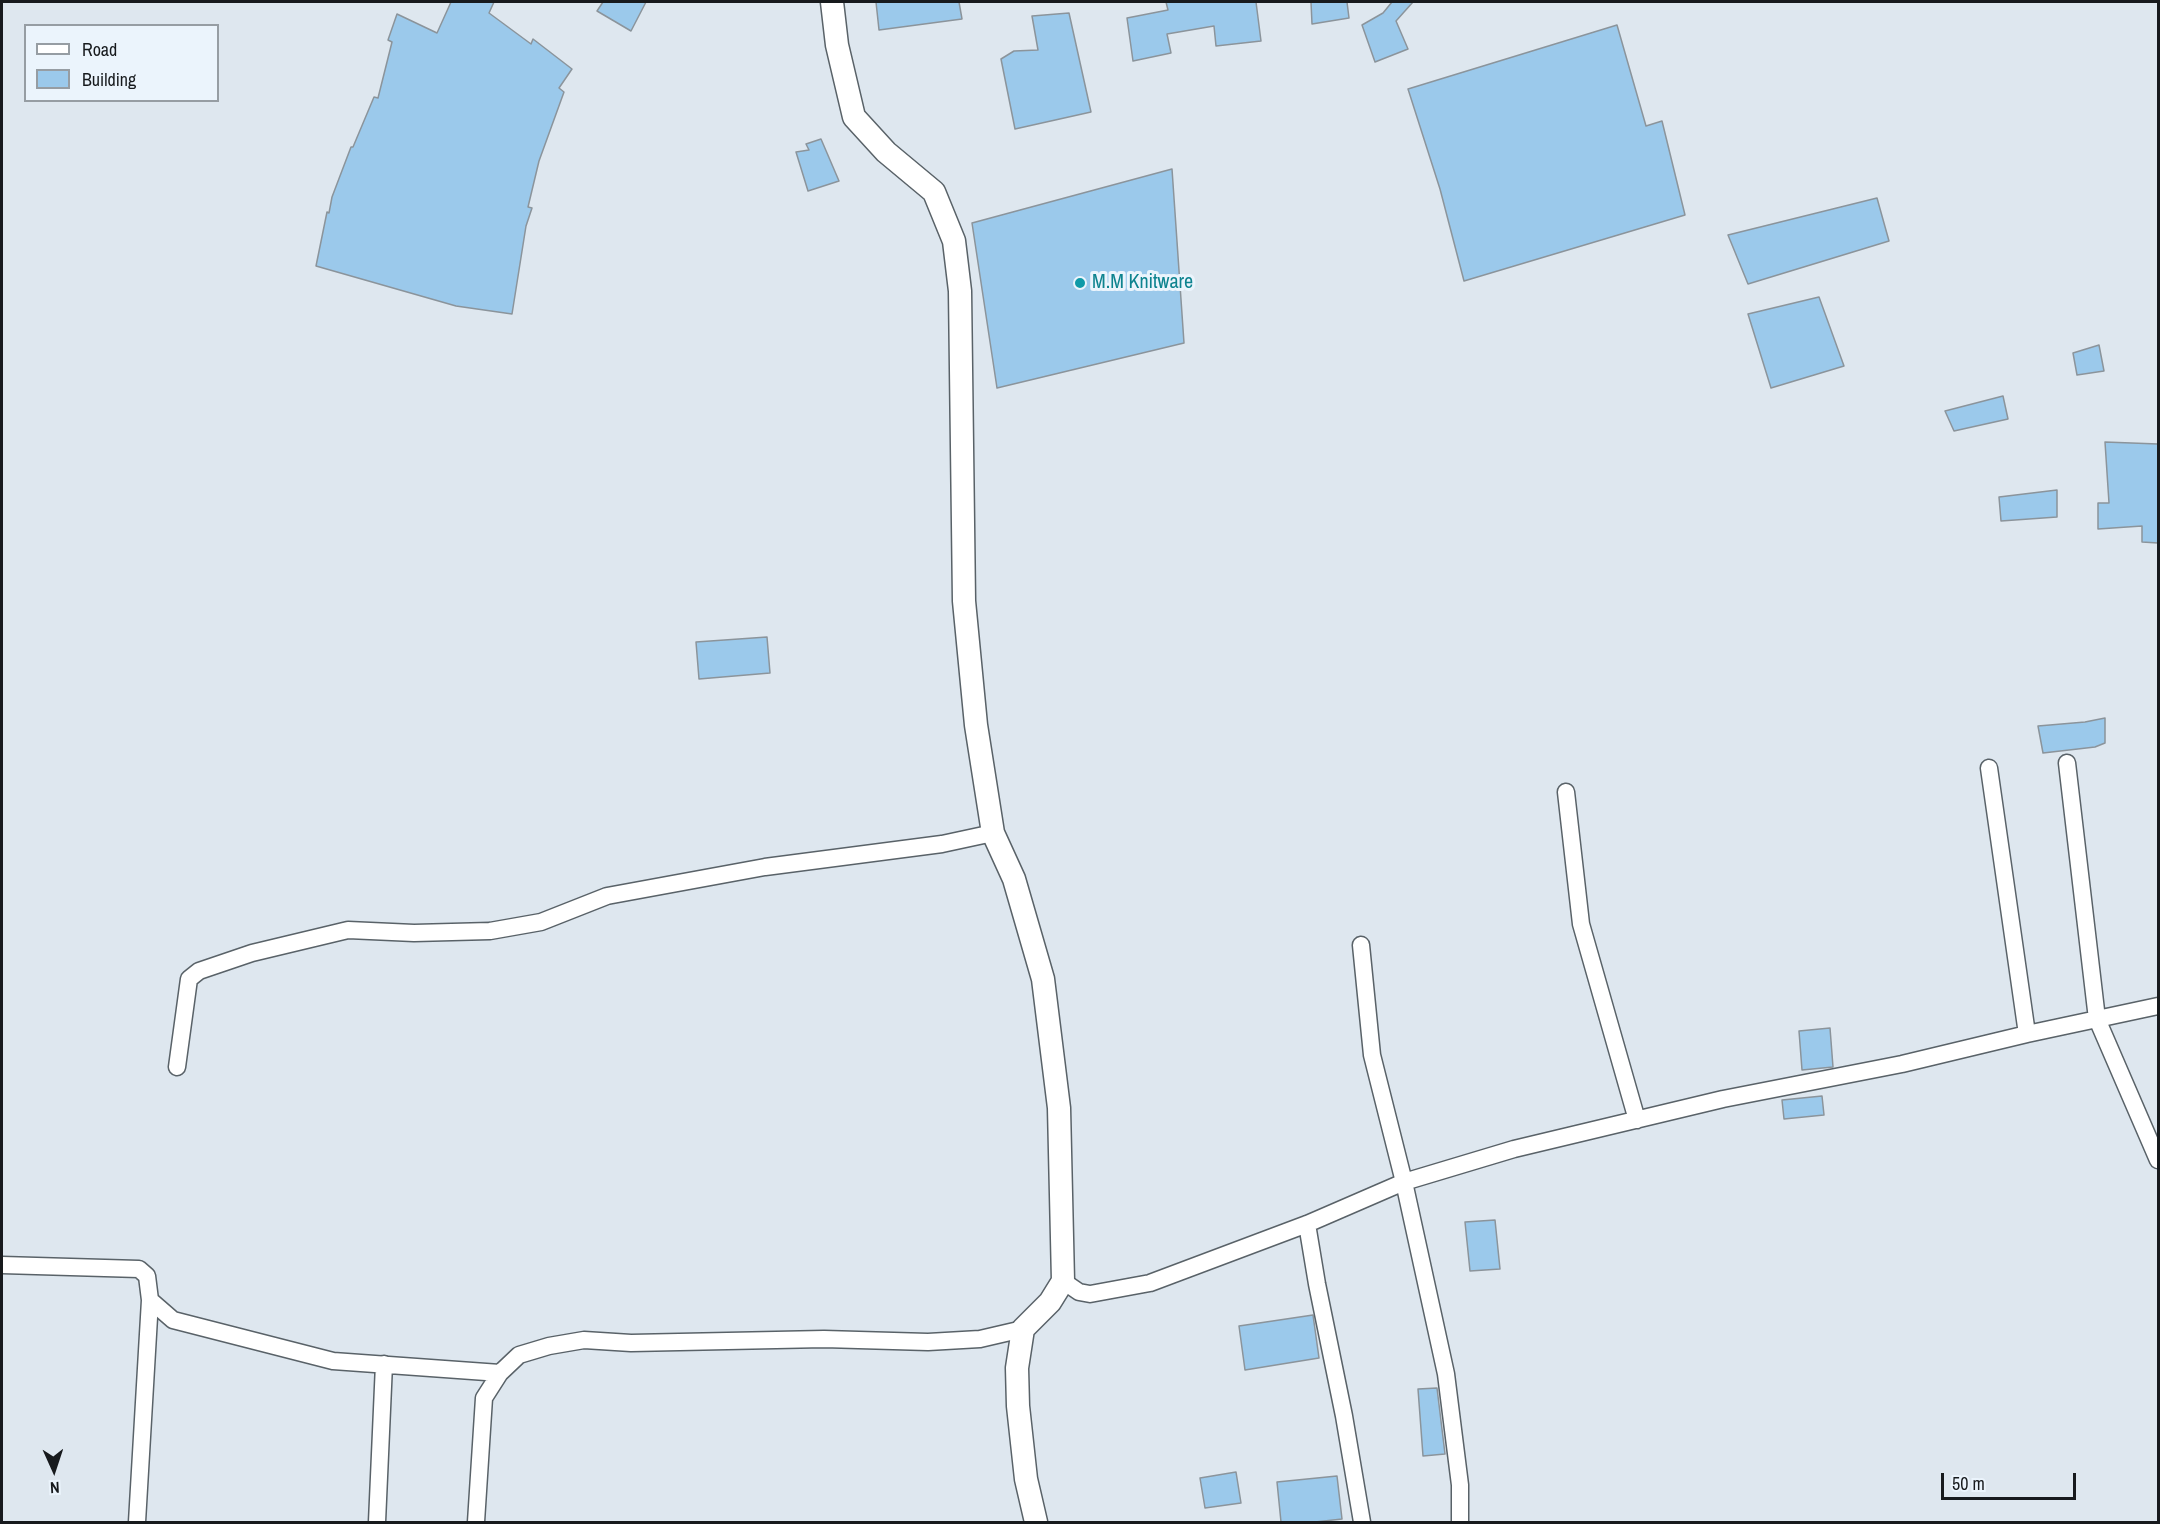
<!DOCTYPE html>
<html>
<head>
<meta charset="utf-8">
<style>
	body { margin:0 }
	#map { position:relative; width:2160px; height:1524px; overflow:hidden; background:#dee7ef; font-family:"Archivo Narrow",sans-serif }
	canvas { display:block }
	.frame { position:absolute; inset:0; border:3px solid #171a1d; pointer-events:none }
	.legend { position:absolute; left:24px; top:24px; width:195px; height:78px; box-sizing:border-box; background:#ebf4fc; border:2px solid #969da3; margin:0; padding:8px 10px; list-style:none; font-size:18px; color:#171a1d }
	.legend li { display:flex; align-items:center; gap:12px; height:30px }
	.legend b { width:30px; border:2px solid #969da3 }
	.north { position:absolute; left:24px; top:1440px; width:60px; height:60px; -webkit-text-stroke:4px #ebf4fc; paint-order:stroke; rotate:177deg; font-size:16px; font-weight:700; line-height:24px; text-align:center; color:#171a1d }
	.north::after { content:''; display:block; margin:auto; width:21px; height:27px; background:#171a1d; clip-path:polygon(50% 0,100% 100%,50% 72%,0 100%) }
	.scale { position:absolute; left:1941px; top:1473px; width:135px; height:27px; box-sizing:border-box; border:3px solid #171a1d; border-top:0; padding-left:8px; font-size:18px; line-height:21px; white-space:nowrap; color:#171a1d; -webkit-text-stroke:4px #ebf4fc; paint-order:stroke }
</style>
</head>
<body>
<div id="map">
<canvas width="2160" height="1524"></canvas>
<div class="frame"></div>
<ul class="legend">
<li><b style="height:8px;background:#fff"></b>Road</li>
<li><b style="height:16px;background:#9bc9eb"></b>Building</li>
</ul>
<div class="north">N</div>
<div class="scale">50 m</div>
</div>
<script>
const ctx = document.querySelector('canvas').getContext('2d');
ctx.lineJoin = 'round';
function paint(path, color) {
  ctx.fillStyle = color;
  ctx.fill(path, 'evenodd');
}
function stroke(path, color, width, dash) {
  ctx.strokeStyle = color;
  ctx.lineWidth = width;
  ctx.lineCap = dash ? 'butt' : 'round';
  ctx.setLineDash(dash || []);
  ctx.stroke(path);
}
function drawText(font, color, halo, rows, align = 'center') {
  ctx.font = font + ' "Archivo Narrow",sans-serif';
  ctx.lineWidth = 6;
  ctx.setLineDash([]);
  ctx.textBaseline = 'middle';
  ctx.strokeStyle = halo;
  ctx.fillStyle = color;
  for (const [text, x, y, turn = 0] of rows) {
    ctx.save();
    ctx.translate(x, y);
    ctx.rotate((+turn || 0) * Math.PI / 180);
    ctx.textAlign = isNaN(turn) ? turn : align;
    if (halo) ctx.strokeText(text, 0, 0);
    ctx.fillText(text, 0, 0);
    ctx.restore();
  }
}
const building = new Path2D(`
	M451 2H494L489 13 531 44 533 39 572 69 559 88 564 92 539 161 528 207 532 208 526 226 512 314 456 306 316 266 327 212 329 213 332 197 351 147H353L374 97 378 98 392 42 388 40 397 14 437 33Z
	M603 2H646L631 31 597 11Z
	M876 2H959L962 19 879 30Z
	M1166 2H1256L1261 41 1216 46 1214 26 1167 34 1171 53 1133 61 1127 18 1168 10Z
	M1311 2H1347L1349 18 1312 24Z
	M1392 2H1413L1396 21 1408 49 1375 62 1362 25 1383 13Z
	M1069 13 1091 112 1015 129 1001 59 1014 51 1038 50 1032 16Z
	M1617 25 1646 126 1662 121 1685 215 1464 281 1440 189 1408 89Z
	M821 139 839 181 808 191 796 152 809 150 806 144Z
	M1172 169 1184 343 997 388 972 223Z
	M1877 198 1889 241 1748 284 1728 235Z
	M1819 297 1844 366 1771 388 1748 314Z
	M2099 345 2104 371 2077 375 2073 353Z
	M2003 396 2008 419 1954 431 1945 411Z
	M2105 442 2158 444V543L2142 542V526L2098 529V503H2109Z
	M2057 490V517L2001 521 1999 497Z
	M767 637 770 673 699 679 696 642Z
	M2105 718V743L2095 747 2043 753 2038 726 2085 722Z
	M1830 1028 1833 1067 1802 1070 1799 1031Z
	M1822 1096 1824 1115 1784 1119 1782 1100Z
	M1495 1220 1500 1269 1470 1271 1465 1222Z
	M1313 1315 1319 1358 1245 1370 1239 1326Z
	M1437 1388 1445 1454 1423 1456 1418 1389Z
	M1236 1472 1241 1503 1205 1508 1200 1478Z
	M1337 1476 1342 1519 1315 1522H1281L1277 1482Z`);
const street = new Path2D(`
	M2067 763 2097 1019 2158 1160
	M1989 768 2027 1034
	M1566 792 1581 924 1637 1120
	M1361 945 1372 1055 1404 1182 1446 1374 1460 1485V1522
	M177 1067 189 979 199 971 252 953 348 930 414 933 490 931 541 922 607 896 765 867 942 844 993 833
	M1307 1224 1317 1284 1344 1416 1362 1522
	M2 1265 139 1269 147 1276 150 1300 173 1320 333 1361 500 1373
	M1063 1281 1079 1292 1090 1294 1150 1283 1307 1224 1404 1182 1514 1149 1723 1099 1902 1064 2027 1034 2158 1006
	M137 1522 150 1300
	M377 1522 384 1364
	M476 1522 484 1398 500 1373 519 1355 549 1346 584 1340 631 1343 824 1339 928 1342 980 1339 1023 1329`);
const secondary = new Path2D(`
	M832 2 837 45 854 117 886 152 934 192 954 241 960 291 964 601 976 725 993 833 1014 879 1043 979 1059 1108 1063 1281 1050 1302 1023 1329 1017 1368 1018 1406 1026 1479 1036 1522`);
const markers = [
	[1080,283,6,"#0f9aa8"]
];
const cultureNames = [
	["M.M Knitware",1092,283]
];
paint(building, '#9bc9eb');
stroke(building, '#8b949b', 1.5);
stroke(street, '#596268', 19);
stroke(secondary, '#596268', 25);
stroke(street, '#fff', 16);
stroke(secondary, '#fff', 22);
for (const [x, y, r, color] of markers) {
  const dot = new Path2D();
  dot.arc(x, y, r, 0, 2 * Math.PI);
  ctx.fillStyle = color;
  ctx.fill(dot);
  stroke(dot, '#ebf4fc', 2);
}
drawText('20px', '#0d838f', '#ebf4fc', cultureNames, 'left');
</script>
</body>
</html>
